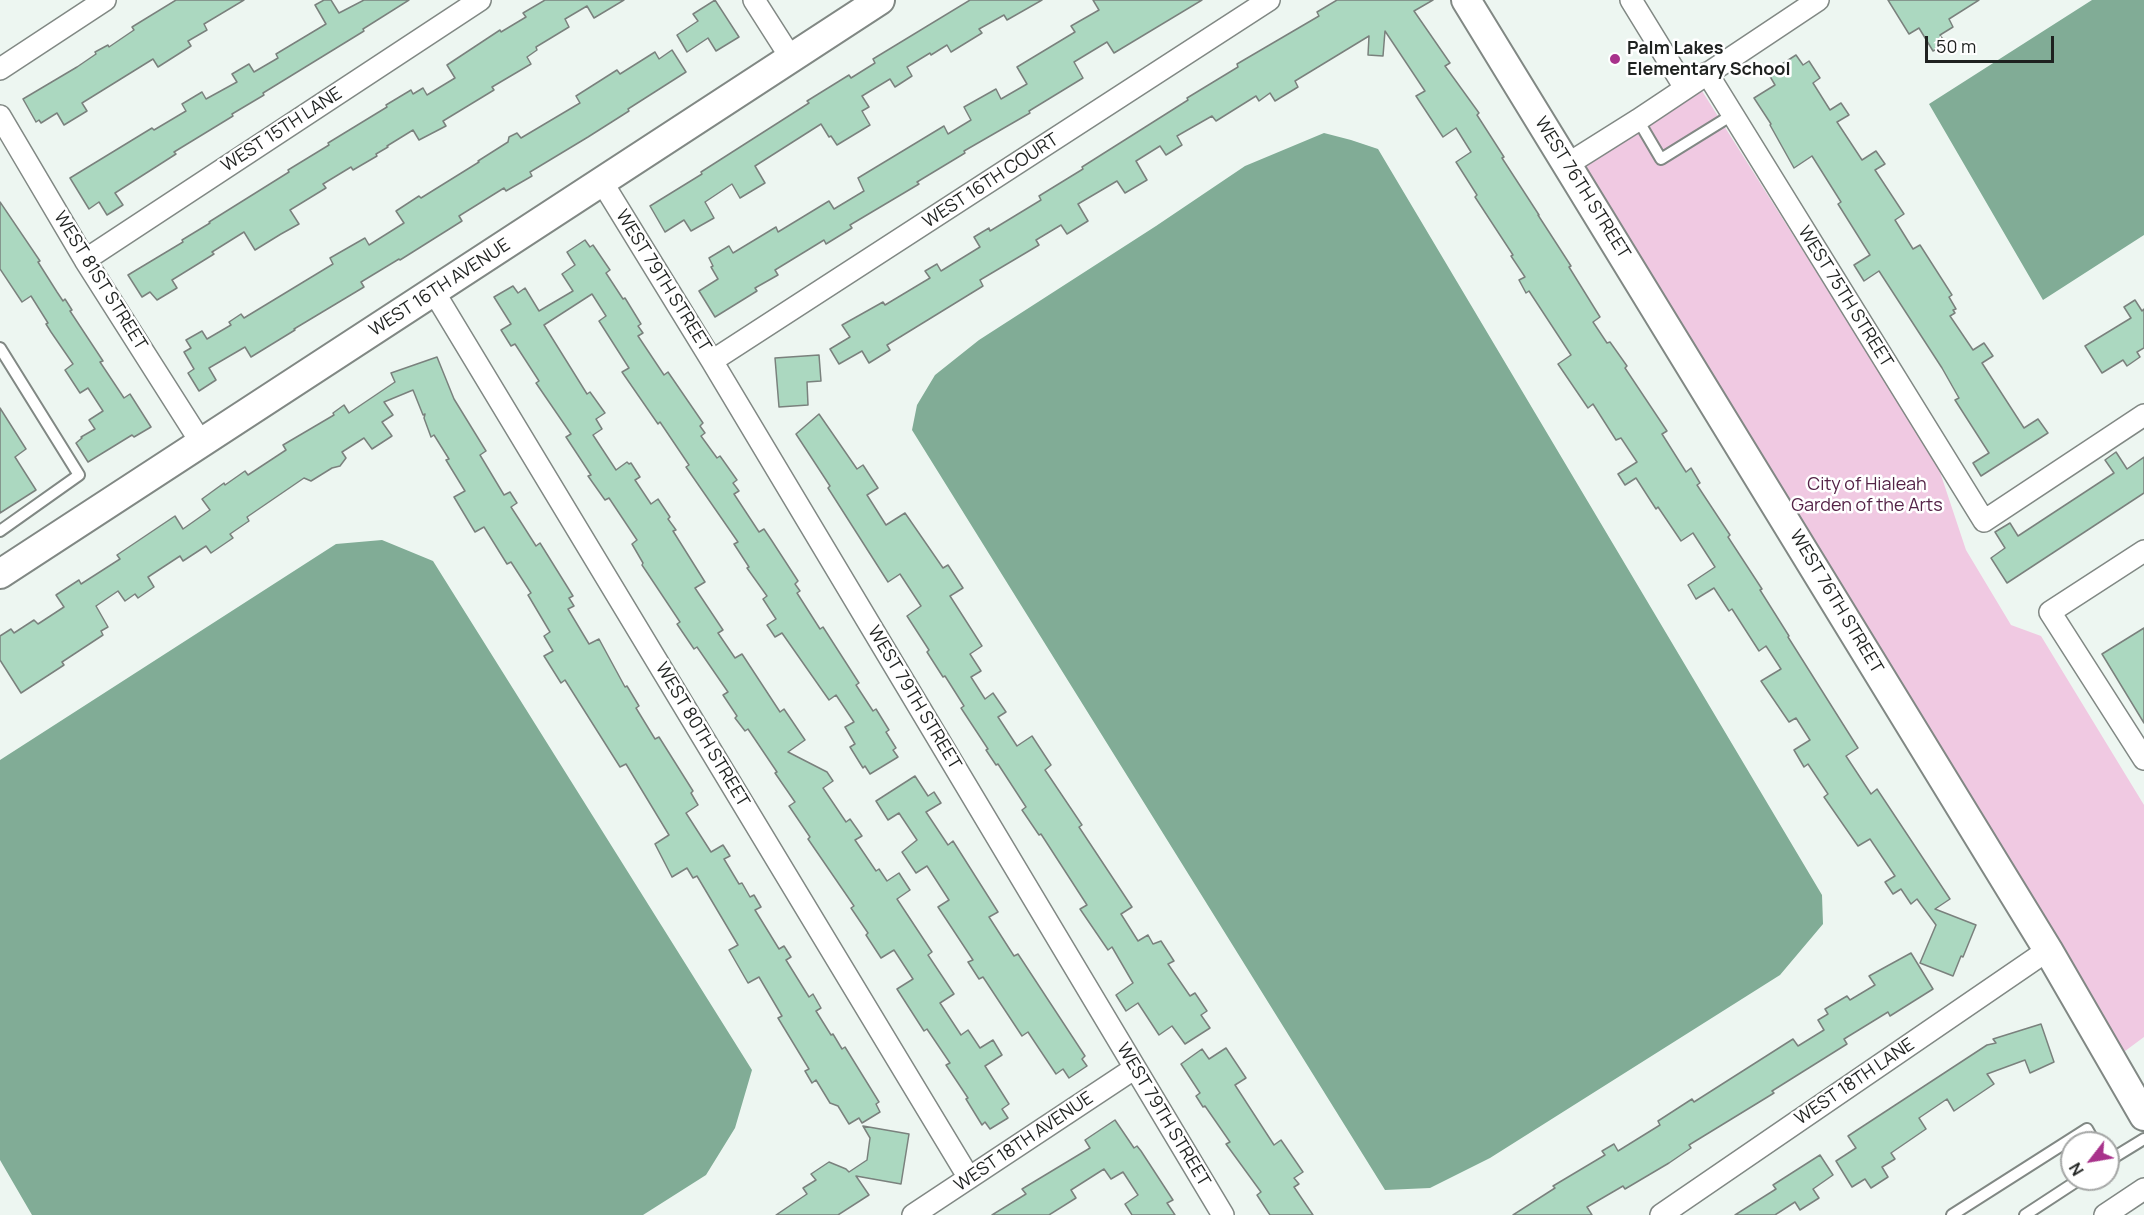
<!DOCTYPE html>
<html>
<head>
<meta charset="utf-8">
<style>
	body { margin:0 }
	#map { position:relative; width:2144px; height:1215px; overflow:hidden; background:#edf6f1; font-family:Manrope,sans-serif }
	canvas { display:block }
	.north { position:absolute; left:2060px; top:1131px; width:60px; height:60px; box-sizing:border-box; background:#fff; border:2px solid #a5a7a6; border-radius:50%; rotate:239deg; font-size:16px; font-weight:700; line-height:24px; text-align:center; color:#1f2220 }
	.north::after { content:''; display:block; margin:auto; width:21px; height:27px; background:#a8328b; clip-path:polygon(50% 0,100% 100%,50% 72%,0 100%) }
	.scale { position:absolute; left:1925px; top:36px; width:129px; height:27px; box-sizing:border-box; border:3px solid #1f2220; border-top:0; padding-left:8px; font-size:18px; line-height:21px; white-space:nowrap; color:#1f2220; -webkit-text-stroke:4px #fff; paint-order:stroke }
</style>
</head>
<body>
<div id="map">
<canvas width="2144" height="1215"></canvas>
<div class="north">N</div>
<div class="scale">50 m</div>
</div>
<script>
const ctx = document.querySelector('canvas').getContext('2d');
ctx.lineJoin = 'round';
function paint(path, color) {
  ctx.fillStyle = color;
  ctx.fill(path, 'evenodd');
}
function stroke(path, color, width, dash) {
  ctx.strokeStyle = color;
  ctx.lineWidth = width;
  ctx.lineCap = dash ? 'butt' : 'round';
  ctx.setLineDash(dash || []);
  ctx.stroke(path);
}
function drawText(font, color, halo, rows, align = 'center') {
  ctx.font = font + ' Manrope,sans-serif';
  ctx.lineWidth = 5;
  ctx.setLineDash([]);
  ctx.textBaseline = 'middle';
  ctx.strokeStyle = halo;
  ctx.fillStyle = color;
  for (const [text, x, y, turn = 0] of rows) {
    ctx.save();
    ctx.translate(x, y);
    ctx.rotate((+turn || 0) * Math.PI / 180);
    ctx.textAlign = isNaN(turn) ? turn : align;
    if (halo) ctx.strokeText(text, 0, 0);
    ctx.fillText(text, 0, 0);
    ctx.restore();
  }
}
const green = new Path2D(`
	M1697 83 1937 463 1966 550 2011 625 2041 636 2144 805V1037L2117 1057 1573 161Z`);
const water = new Path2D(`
	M2092 0H2144V235L2043 300 1929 104Z
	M1324 133 1351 140 1378 149 1822 895 1823 924 1780 975 1490 1158 1430 1188 1385 1190 912 430 917 405 935 375 979 340 1156 226 1245 166Z
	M382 540 433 561 752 1070 735 1128 706 1175 643 1215H32L0 1160V760L336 544Z`);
const building = new Path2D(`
	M176 0H244L204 24 207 30 188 41 191 46 158 67 153 59 82 103 87 111 64 125 57 113 41 123 39 120 36 122 23 99 77 67 96 54 95 52 108 45 109 47 134 30 132 27Z
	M324 0H331L339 13 364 0H409L363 29 364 31 263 93 264 95 232 114 233 116 174 152 176 154 115 193 123 205 107 215 99 202 89 209 70 178 152 128 154 130 186 111 182 104 202 92 206 99 237 82 232 74 249 64 254 72 278 58 276 54 326 24 315 5Z
	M545 0H624L594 18 587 6 565 19 569 27 536 47 537 50 527 57 531 64 492 87 494 90 443 121 446 126 419 140 413 130 387 146 388 147 376 154 377 156 353 170 351 167 323 184 326 188 290 210 299 224 281 234 255 250 244 232 212 252 214 254 172 280 177 288 157 300 150 292 142 297 128 275 183 242 182 240 210 223 209 222 289 172 288 170 329 145 328 143 387 107 386 105 411 90 413 94 423 88 427 95 455 78 447 65 500 30 501 32 526 17 523 13Z
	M715 0 739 37 716 51 708 38 687 52 677 35 698 21 693 14Z
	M970 0H1042L1007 20 1004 15 979 29 982 33 951 52 947 45 931 55 930 53 907 67 912 76 895 87 890 79 862 96 869 107 862 111 870 125 837 145 831 136 829 137 821 124 755 166 765 183 740 198 732 184 705 202 714 218 691 231 684 220 665 232 650 206 702 174 701 172 809 103 807 101 849 75 851 78 875 63 873 59Z
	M1093 0H1202L1114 53 1107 42 1074 62 1083 78 1029 111 1030 113 964 151 965 153 917 182 919 184 850 225 852 228 826 244 824 240 775 270 778 275 755 288 757 291 715 317 699 291 718 279 711 267 713 266 709 258 729 246 733 253 776 227 778 232 829 201 834 209 864 191 858 178 944 126 948 134 971 120 964 107 996 89 1001 99 1027 84 1017 67 1075 32 1071 26 1099 10Z
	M1337 0H1433L1414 11 1450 63 1445 66 1479 113 1477 115 1504 157 1502 158 1539 215H1538L1571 266 1569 267 1600 317 1593 322 1607 343 1610 342 1627 366 1625 368 1667 431 1662 434 1686 472 1691 468 1700 483 1697 485 1730 535 1728 537 1762 589 1760 590 1789 636 1788 637 1858 748 1846 756 1871 794 1877 789 1950 899 1935 909 1976 925 1963 957 1961 956 1953 976 1920 963 1936 925 1917 899 1911 904 1901 889 1893 894 1885 882 1895 876 1870 839 1858 846 1824 797 1828 794 1808 764 1804 767 1794 750 1810 740 1796 718 1789 722 1761 681 1781 669 1766 646 1759 651 1732 609 1729 611 1714 588 1696 599 1688 585 1715 567 1693 533 1681 541 1658 507 1656 509 1636 478 1625 485 1618 474 1637 462 1621 438 1616 440 1593 404 1588 408 1558 364 1571 355 1529 291 1526 293 1519 280 1525 277 1511 256 1513 255 1475 197 1477 195 1456 162 1471 152 1456 128 1443 137 1416 96 1425 91 1385 31 1383 56 1368 55 1369 36 1295 81 1298 87 1275 101 1270 93 1259 101 1256 96 1216 121 1212 116 1177 136 1182 145 1166 155 1160 146 1136 161 1147 180 1125 193 1117 181 1078 204 1088 221 1067 234 1061 225 1036 240 1039 245 980 280 983 286 887 345 890 350 869 363 862 351 839 364 830 349 850 337 842 325 883 302 885 305 930 278 925 271 937 264 941 271 980 247 974 237 989 228 990 231 1041 200 1039 196 1083 169 1082 167 1188 100 1187 98 1238 67 1237 64 1319 16 1317 12Z
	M1888 0H1979L1949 19 1953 27 1940 35 1946 44 1933 51 1919 28 1909 34Z
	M672 50 686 72 628 109 629 111 588 137 530 172 532 176 506 191 504 188 459 216 462 221 400 260 399 259 361 282 364 287 294 329 295 330 251 357 245 347 209 368 216 380 199 391 188 373 194 369 184 352 191 348 186 340 202 331 207 339 231 325 229 322 241 314 244 318 333 264 330 258 365 238 369 245 404 223 396 211 419 196 421 198 479 162 478 161 508 142 509 137 517 133 521 138 580 103 576 96 617 70 620 74 655 52 659 59Z
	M1796 55 1803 65 1809 61 1820 78 1813 83 1830 110 1841 103 1849 115 1837 122 1862 160 1876 151 1885 164 1875 170 1904 214 1895 220 1913 249 1920 245 1952 295 1949 297 1956 309 1953 310 1955 313 1950 316 1973 350 1984 343 1993 356 1982 363 2024 428 2038 419 2048 433 1981 476 1973 463 1989 453 1955 400 1959 398 1942 368 1879 271 1864 281 1854 265 1870 255 1838 204 1841 202 1812 156 1794 168 1770 125 1771 124 1754 98 1775 85 1768 73Z
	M0 202 40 261 38 262 57 292 63 301 65 299 72 310 70 311 103 361 100 362 124 398 130 394 151 427 134 437 132 435 88 462 76 443 82 438 81 437 95 429 89 420 103 411 88 388 80 393 65 370 73 364 51 332 46 324 48 323 31 296 22 302 0 269Z
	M585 240 590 247 593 245 610 270 606 273 623 299 625 298 641 324 638 326 643 333 638 336 664 375 668 372 703 423 700 426 705 433 701 436 717 458 720 456 737 480 733 483 739 491 734 494 759 532 764 529 772 541 798 581 795 584 800 591 797 593 820 629 823 627 859 683 856 685 873 711 876 709 889 730 886 732 896 748 893 750 898 757 870 774 865 766 863 768 850 747 855 744 845 727 854 722 836 695 829 700 782 633 775 637 767 625 776 619 763 599 767 596 747 568 749 567 734 544 738 542 686 467 689 465 660 422 658 424 622 372 629 368 599 321 606 316 592 294 544 325 587 394 590 392 605 413 596 419 602 429 593 435 616 470 627 462 629 464 631 463 640 477 635 480 651 504 658 499 670 517 668 519 676 530 673 531 705 582 695 588 723 630 718 633 735 658 742 654 780 712 784 709 805 740 788 752 827 772 833 781 823 788 846 822 850 819 862 836 855 840 876 871 879 869 887 881 899 873 910 890 897 899 932 952 928 955 954 994 940 1003 961 1035 968 1030 980 1048 993 1040 1002 1055 985 1066 1009 1104 1002 1109 1008 1118 990 1129 985 1122 982 1125 966 1099 968 1098 946 1065 950 1063 927 1029 924 1031 897 989 913 979 894 950 881 958 866 935 868 933 851 908 854 906 808 839 810 837 789 806 795 802 775 773 777 772 748 729 745 731 735 718 737 716 723 695 728 692 697 647 694 649 677 624 680 622 642 565 643 563 632 544 637 540 609 498 605 500 588 476 591 475 566 437 571 434 536 383 539 381 515 344 511 346 501 330 511 324 494 297 513 286 518 293 525 288 539 311 573 291 562 274 575 265 567 252Z
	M2135 300 2142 311 2144 309V348L2137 352 2140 357 2127 366 2123 360 2102 373 2085 346 2131 318 2124 307Z
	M819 355 821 381 807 382 808 405 779 407 775 358Z
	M437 357 454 399 486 451 480 455 504 495 510 492 517 503 511 507 522 524 536 546 540 543 573 596 569 598 574 606 568 609 589 644 599 639 625 687 627 686 639 706 636 708 655 739 659 737 693 791 691 793 698 805 686 813 711 852 723 845 730 856 724 859 739 884 742 883 750 897 754 895 761 907 755 910 779 949 784 946 791 957 786 960 809 997 813 994 821 1008 816 1011 831 1035 833 1034 842 1049 845 1047 879 1102 876 1104 880 1112 862 1123 859 1118 849 1124 838 1106 830 1103 816 1080 812 1083 805 1071 809 1069 778 1018 782 1016 759 977 748 983 729 950 738 945 697 876 693 878 687 868 672 877 655 844 669 835 626 764 620 767 565 680 561 683 544 656 553 651 544 636 550 632 528 595 531 593 511 562 507 564 484 527 475 532 454 497 465 491 446 460 449 459 434 435 431 437 424 418 425 414 423 415 413 390 384 402 393 415 382 422 392 436 372 449 364 438 342 452 346 458 340 466 332 468 311 481 304 478 247 517 249 521 230 534 233 538 211 553 206 546 183 561 180 556 148 577 154 587 138 598 135 594 125 601 118 591 96 606 108 627 101 631 103 635 62 662 64 665 21 693 0 660V636L11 629 14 633 34 620 38 624 64 607 56 595 79 580 81 584 120 559 117 555 175 516 183 529 210 510 202 499 224 483 225 485 245 471 248 475 286 450 283 445 334 415 333 413 344 405 349 413 395 382 391 373Z
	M0 408 26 449 15 457 36 490 0 513Z
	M819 414 857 469 863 465 878 488 867 495 886 525 905 513 943 568 948 565 963 588 950 596 982 646 970 654 981 671 971 677 985 699 993 693 1006 712 998 717 1017 746 1032 736 1051 765 1045 770 1082 825 1079 827 1132 907 1121 914 1138 941 1148 935 1153 944 1161 941 1174 961 1168 964 1190 996 1195 993 1207 1011 1201 1015 1210 1028 1185 1044 1172 1026 1159 1035 1138 1003 1126 1011 1116 995 1133 983 1112 947 1108 950 1080 909 1087 905 1041 834 1039 835 1022 810 1026 807 998 764 996 765 986 750 988 749 961 708 964 706 945 676 943 677 927 652 929 650 907 616 921 606 900 574 888 582 828 488 830 486 796 434Z
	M2116 452 2127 469 2144 457V493L2007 583 1991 558 2005 548 1995 532 2010 523 2018 536 2114 473 2105 460Z
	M2144 628V723L2102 654Z
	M915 776 928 796 934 792 941 803 926 812 948 845 953 841 998 912 989 917 1014 956 1018 954 1085 1056 1082 1059 1087 1066 1069 1078 1063 1069 1056 1074 1028 1032 1022 1036 983 977 979 979 968 962 973 960 938 907 949 900 927 866 916 873 902 852 917 840 899 813 888 820 876 801Z
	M1911 953 1933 989 1890 1016 1888 1012 1844 1039 1847 1044 1772 1091 1774 1093 1689 1145 1691 1148 1669 1163 1625 1189 1623 1186 1587 1207 1592 1215H1513L1555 1188 1553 1186 1605 1155 1602 1151 1614 1144 1618 1151 1660 1125 1658 1121 1692 1099 1694 1102 1793 1039 1798 1046 1824 1030 1818 1020 1828 1014 1825 1009 1847 996 1850 1000 1875 985 1869 976Z
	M2041 1024 2054 1062 2030 1073 2025 1060 1987 1074 1994 1084 1954 1111 1947 1099 1919 1118 1926 1129 1891 1153 1895 1159 1882 1167 1888 1177 1871 1188 1865 1179 1852 1187 1836 1161 1856 1148 1848 1136 1987 1045 1996 1043 1993 1039Z
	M1226 1048 1246 1078 1235 1085 1274 1145 1281 1140 1303 1172 1294 1178 1299 1184 1294 1187 1313 1215H1270L1257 1195 1261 1192 1226 1144 1230 1142 1205 1106 1203 1107 1196 1096 1200 1093 1181 1064 1202 1049 1209 1059Z
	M1115 1120 1134 1148 1137 1146 1141 1151 1173 1200 1167 1203 1175 1215H1132L1125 1204 1138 1195 1123 1172 1111 1179 1104 1169 1071 1190 1076 1198 1049 1215H992L1026 1194 1022 1189 1090 1148 1085 1140Z
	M863 1126 909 1134 901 1184 856 1176 869 1195 838 1215H776L807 1194 803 1188 816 1180 811 1174 829 1162 846 1169 849 1172 867 1160 870 1138Z
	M1820 1155 1833 1175 1813 1189 1819 1198 1800 1210 1795 1202 1775 1215H1735L1776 1189 1773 1185Z`);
const lane = new Path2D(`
	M1638 120 1661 159 1732 115
	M0 348 79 475 0 531
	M2108 1161 2144 1139
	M1952 1215 2087 1129 2095 1143
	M2025 1215 2080 1179`);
const street = new Path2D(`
	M754 0 791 58
	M1631 0 1685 88
	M0 69 105 0
	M1707 73 1984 521 2144 415
	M0 116 85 260 202 444
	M1568 164 1638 120 1818 0
	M602 182 712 361 1223 1215
	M85 260 480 0
	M434 292 969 1178
	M712 361 1269 0
	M2144 551 2050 612 2144 759
	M913 1215 1135 1068
	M1661 1215 2048 950
	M2105 1215 2144 1189`);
const secondary = new Path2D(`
	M1466 0 2048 950 2144 1116
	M0 574 880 0`);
const markers = [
	[1615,59,6,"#a8328b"]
];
const poiNames = [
	["Palm Lakes",1627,49],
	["Elementary School",1627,70]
];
const streetNames = [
	["WEST 15TH LANE",282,130,-33],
	["WEST 16TH COURT",991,181,-33],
	["WEST 76TH STREET",1582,188,58],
	["WEST 81ST STREET",100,281,58],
	["WEST 79TH STREET",663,281,58],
	["WEST 16TH AVENUE",440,288,-33],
	["WEST 75TH STREET",1845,297,58],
	["WEST 76TH STREET",1836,602,59],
	["WEST 79TH STREET",914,698,59],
	["WEST 80TH STREET",702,735,59],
	["WEST 18TH LANE",1855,1082,-34],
	["WEST 79TH STREET",1163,1115,59],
	["WEST 18TH AVENUE",1024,1142,-34]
];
const parkNames = [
	["City of Hialeah",1867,485],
	["Garden of the Arts",1867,506]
];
paint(green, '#f0c9e2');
paint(water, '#81ac96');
paint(building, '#abd8c0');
stroke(building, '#7a817d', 1.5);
stroke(lane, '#818884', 14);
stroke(street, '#818884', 24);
stroke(secondary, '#818884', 32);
stroke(lane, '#fff', 10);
stroke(street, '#fff', 21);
stroke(secondary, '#fff', 28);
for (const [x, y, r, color] of markers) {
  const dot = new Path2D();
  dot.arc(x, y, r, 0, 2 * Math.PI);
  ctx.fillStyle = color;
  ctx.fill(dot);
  stroke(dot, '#fff', 2);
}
drawText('bold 18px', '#1f2220', '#fff', poiNames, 'left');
drawText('18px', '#1f2220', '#fff', streetNames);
drawText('18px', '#542347', '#fff', parkNames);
</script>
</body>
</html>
